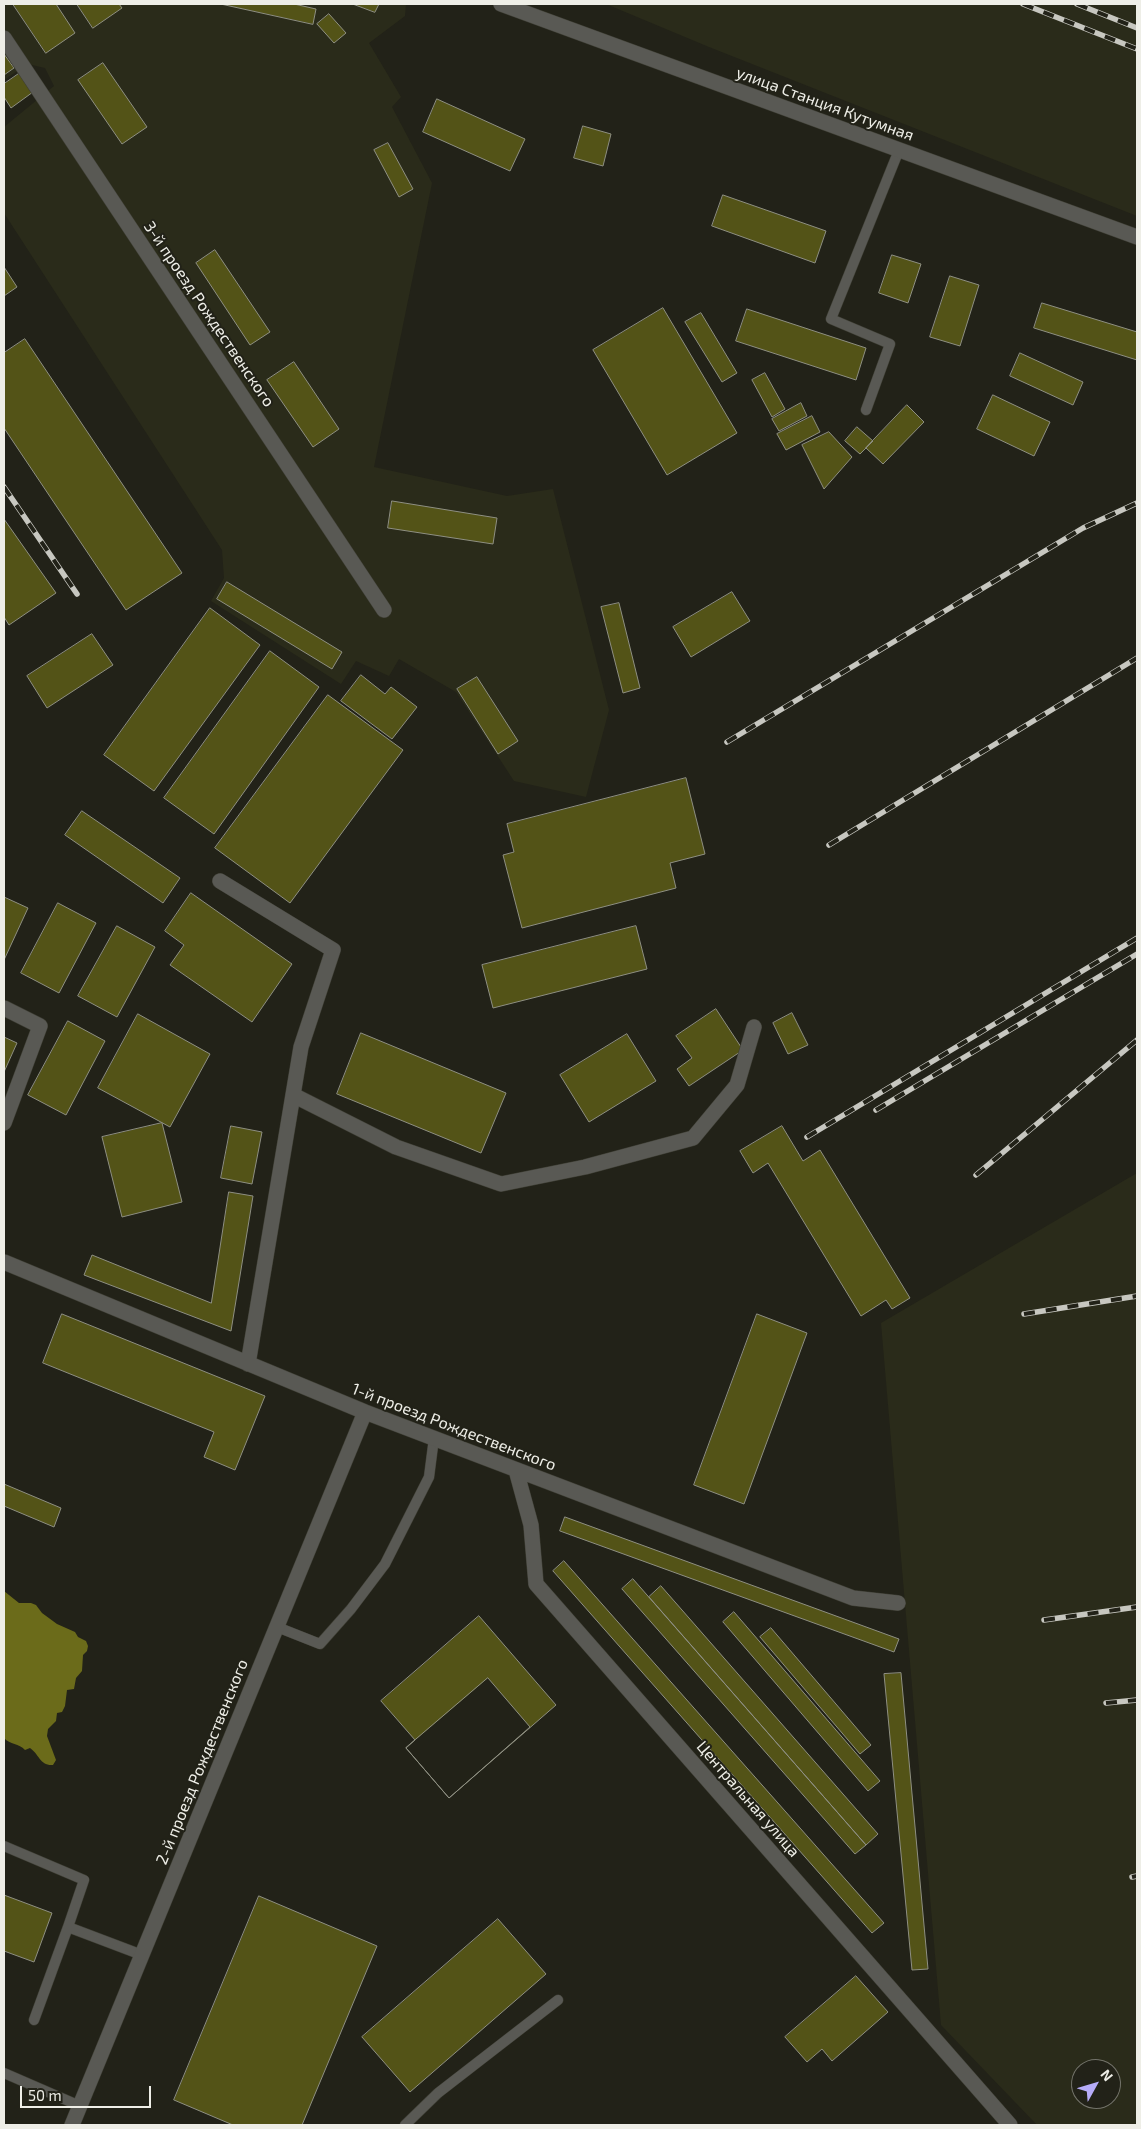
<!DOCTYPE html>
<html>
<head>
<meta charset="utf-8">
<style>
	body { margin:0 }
	#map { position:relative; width:1141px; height:2129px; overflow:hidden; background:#222218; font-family:"Exo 2",sans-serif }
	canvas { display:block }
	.frame { position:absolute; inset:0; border:5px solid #eeeee7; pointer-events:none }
	.north { position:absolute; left:1071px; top:2059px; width:50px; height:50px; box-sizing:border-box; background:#222218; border:1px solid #74746b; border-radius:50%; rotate:51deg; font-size:14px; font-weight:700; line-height:20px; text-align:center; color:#eeeee7 }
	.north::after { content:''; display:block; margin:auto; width:18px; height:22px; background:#b6acf8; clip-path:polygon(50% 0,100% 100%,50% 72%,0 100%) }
	.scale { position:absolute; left:20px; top:2086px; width:131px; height:22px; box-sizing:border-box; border:2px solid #eeeee7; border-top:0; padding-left:6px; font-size:15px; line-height:18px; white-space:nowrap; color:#eeeee7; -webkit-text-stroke:4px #222218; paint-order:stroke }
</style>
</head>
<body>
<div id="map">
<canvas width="1141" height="2129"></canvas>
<div class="frame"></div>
<div class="north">N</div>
<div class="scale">50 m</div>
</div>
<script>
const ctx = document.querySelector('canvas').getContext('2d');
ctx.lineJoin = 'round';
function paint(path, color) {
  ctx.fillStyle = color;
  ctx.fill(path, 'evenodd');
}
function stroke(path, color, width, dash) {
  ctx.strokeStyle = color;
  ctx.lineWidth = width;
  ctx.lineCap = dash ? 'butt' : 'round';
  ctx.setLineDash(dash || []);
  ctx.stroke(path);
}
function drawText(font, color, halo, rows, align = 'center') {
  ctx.font = font + ' "Exo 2",sans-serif';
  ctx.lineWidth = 4;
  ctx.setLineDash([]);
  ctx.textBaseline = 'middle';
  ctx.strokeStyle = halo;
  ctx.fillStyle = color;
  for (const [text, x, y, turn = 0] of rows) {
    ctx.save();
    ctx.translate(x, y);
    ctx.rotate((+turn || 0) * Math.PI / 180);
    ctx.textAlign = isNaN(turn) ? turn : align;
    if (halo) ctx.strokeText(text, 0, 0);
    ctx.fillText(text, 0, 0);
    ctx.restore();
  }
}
const built = new Path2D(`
	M4 4H406L405 16 369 43 401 97 392 107 432 183 374 467 507 496 553 489 609 710 586 797 514 781 456 692 399 659 389 676 356 661 341 684 211 601 224 578 222 550 4 213V127L54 86 45 68 28 64 4 80Z
	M606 4H1137V216L709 47Z
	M1137 1173V2125H1037L941 2025 881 1323ZM1081 2069H1111V2099H1081Z`);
const water = new Path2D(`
	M4 1591 19 1603H31L36 1605 42 1613 57 1624 75 1632 78 1637 86 1641 88 1646 87 1651 83 1655 82 1671 76 1678 74 1689 67 1690 65 1706 62 1712 57 1713 56 1721 48 1729 47 1736 56 1760 53 1765C40 1766 39 1754 30 1748L25 1750C19 1743 10 1745 4 1738Z`);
const building = new Path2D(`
	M13 4H56L75 33 46 53Z
	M77 4H119L122 8 93 28Z
	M221 4H294L316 9 313 24Z
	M353 4H379L375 12Z
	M329 14 346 33 334 43 317 24Z
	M4 54 14 68 4 75Z
	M103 63 147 127 122 144 78 80Z
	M20 73 33 92 11 108 4 97V84Z
	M437 99 525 139 510 171 423 132Z
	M583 126 611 134 603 166 574 158Z
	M388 143 413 189 399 197 374 150Z
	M723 195 826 231 815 263 712 226Z
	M215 250 270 332 250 345 196 263Z
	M892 255 921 264 908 303 879 293Z
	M4 267 17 287 4 296Z
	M950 276 979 285 960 346 930 337Z
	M1042 303 1137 332V360L1034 328Z
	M663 308 737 433 667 475 593 350Z
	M747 309 866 348 856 380 736 341Z
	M701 313 737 373 722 382 685 322Z
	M25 339 182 573 126 610 4 428V353Z
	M1020 353 1083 382 1073 405 1010 376Z
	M294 362 339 429 313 447 267 380Z
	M765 373 785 409 772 417 752 380Z
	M993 395 1050 422 1034 456 977 429Z
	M801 403 807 416 779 431 772 419Z
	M907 405 924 422 883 464 866 448Z
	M812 416 820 432 786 450 777 434Z
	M857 427 873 441 860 454 845 441Z
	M829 432 852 457 824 489 802 445Z
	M392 501 497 518 493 544 388 528Z
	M4 519 56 593 9 625 4 617Z
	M227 582 342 652 332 669 217 599Z
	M732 592 750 621 691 657 673 627Z
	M619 603 640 688 623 693 601 607Z
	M210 608 260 645 154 791 104 755Z
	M92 634 113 665 47 708 27 676Z
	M270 651 319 687 214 834 164 798Z
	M361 675 385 694 391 687 417 707 392 739 341 701Z
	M477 677 518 741 498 754 457 689Z
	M328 695 403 750 290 903 215 848Z
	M686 778 705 854 670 863 676 888 522 928 503 855 514 852 507 824Z
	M82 811 180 878 163 903 65 835Z
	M191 893 292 964 252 1022 170 965 184 945 165 931Z
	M4 897 28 908 4 960Z
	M58 903 96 923 59 993 21 973Z
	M117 926 155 947 117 1017 78 996Z
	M636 926 647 969 493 1008 482 965Z
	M716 1009 743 1050 689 1086 677 1069 692 1058 676 1036Z
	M792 1013 808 1045 788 1054 773 1023Z
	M138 1014 210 1054 170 1127 98 1088Z
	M68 1021 105 1041 66 1115 28 1095Z
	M361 1033 506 1093 481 1153 337 1094Z
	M627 1034 656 1081 589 1122 560 1075Z
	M4 1037 17 1043 4 1072Z
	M162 1123 182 1202 122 1217 102 1137Z
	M231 1126 262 1132 252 1184 221 1178Z
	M782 1126 803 1161 820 1150 910 1298 892 1309 886 1300 861 1316 768 1163 753 1173 740 1151Z
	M229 1192 253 1196 231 1331 84 1275 92 1255 211 1303Z
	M62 1314 265 1396 235 1470 204 1457 214 1432 43 1363Z
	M757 1314 807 1333 744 1504 694 1485Z
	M4 1484 61 1508 54 1527 4 1506Z
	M565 1517 899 1639 894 1652 560 1531Z
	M564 1561 884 1923 872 1933 553 1571Z
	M633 1579 866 1845 855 1854 622 1589Z
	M661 1586 878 1834 866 1845 649 1597Z
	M734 1612 880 1781 868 1791 723 1622Z
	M479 1616 556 1705 449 1798 406 1748 415 1740 381 1701Z
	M771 1628 871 1745 860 1754 760 1637Z
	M901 1673 928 1969 912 1970 884 1674Z
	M488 1678 530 1727 449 1798 406 1748Z
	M4 1895 52 1913 34 1962 4 1951Z
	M259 1896 377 1946 302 2125H233L174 2100Z
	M498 1919 546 1974 410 2092 362 2037Z
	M856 1976 888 2012 832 2061 822 2049 807 2062 785 2037Z`);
const lane = new Path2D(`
	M866 410 890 344 831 319 899 150
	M277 1627 320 1644 351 1609 385 1564 429 1477 434 1438
	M4 1846 84 1880 68 1927
	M34 2020 68 1927 142 1955
	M4 2073 80 2106
	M405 2125 438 2093 558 2000`);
const street = new Path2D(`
	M501 4 1137 237
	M4 38 384 610
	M220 881 333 950 301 1047 248 1364
	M4 1008 40 1026 4 1123
	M293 1095 396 1147 501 1184 585 1167 693 1138 737 1085 754 1027
	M4 1262 365 1412 853 1598 898 1603
	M516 1470 531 1525 536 1584 1010 2125
	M72 2125 365 1412`);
const rail = new Path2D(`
	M1023 4 1137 49
	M1077 4 1137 28
	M4 487 77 594
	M727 742 1083 528 1137 503
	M829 845 1137 658
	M876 1110 1137 954
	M807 1137 1137 938
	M976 1175 1137 1040
	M1024 1314 1137 1296
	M1044 1620 1137 1607
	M1106 1703 1137 1700
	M1132 1877 1137 1876`);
const streetNames = [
	["улица Станция Кутумная",825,104,20],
	["3-й проезд Рождественского",209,314,56],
	["1-й проезд Рождественского",454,1427,21],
	["2-й проезд Рождественского",202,1762,-68],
	["Центральная улица",748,1799,49]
];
paint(built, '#2a2b1a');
paint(water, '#6b6b1a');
paint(building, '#535317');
stroke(building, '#8e8f82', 1);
stroke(lane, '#3f3f35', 11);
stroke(street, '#3f3f35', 16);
stroke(lane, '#595954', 10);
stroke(street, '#595954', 15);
stroke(rail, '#c7c7c0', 5.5);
stroke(rail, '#222218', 4, [11]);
drawText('16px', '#eeeee7', '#222218', streetNames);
</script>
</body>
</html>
